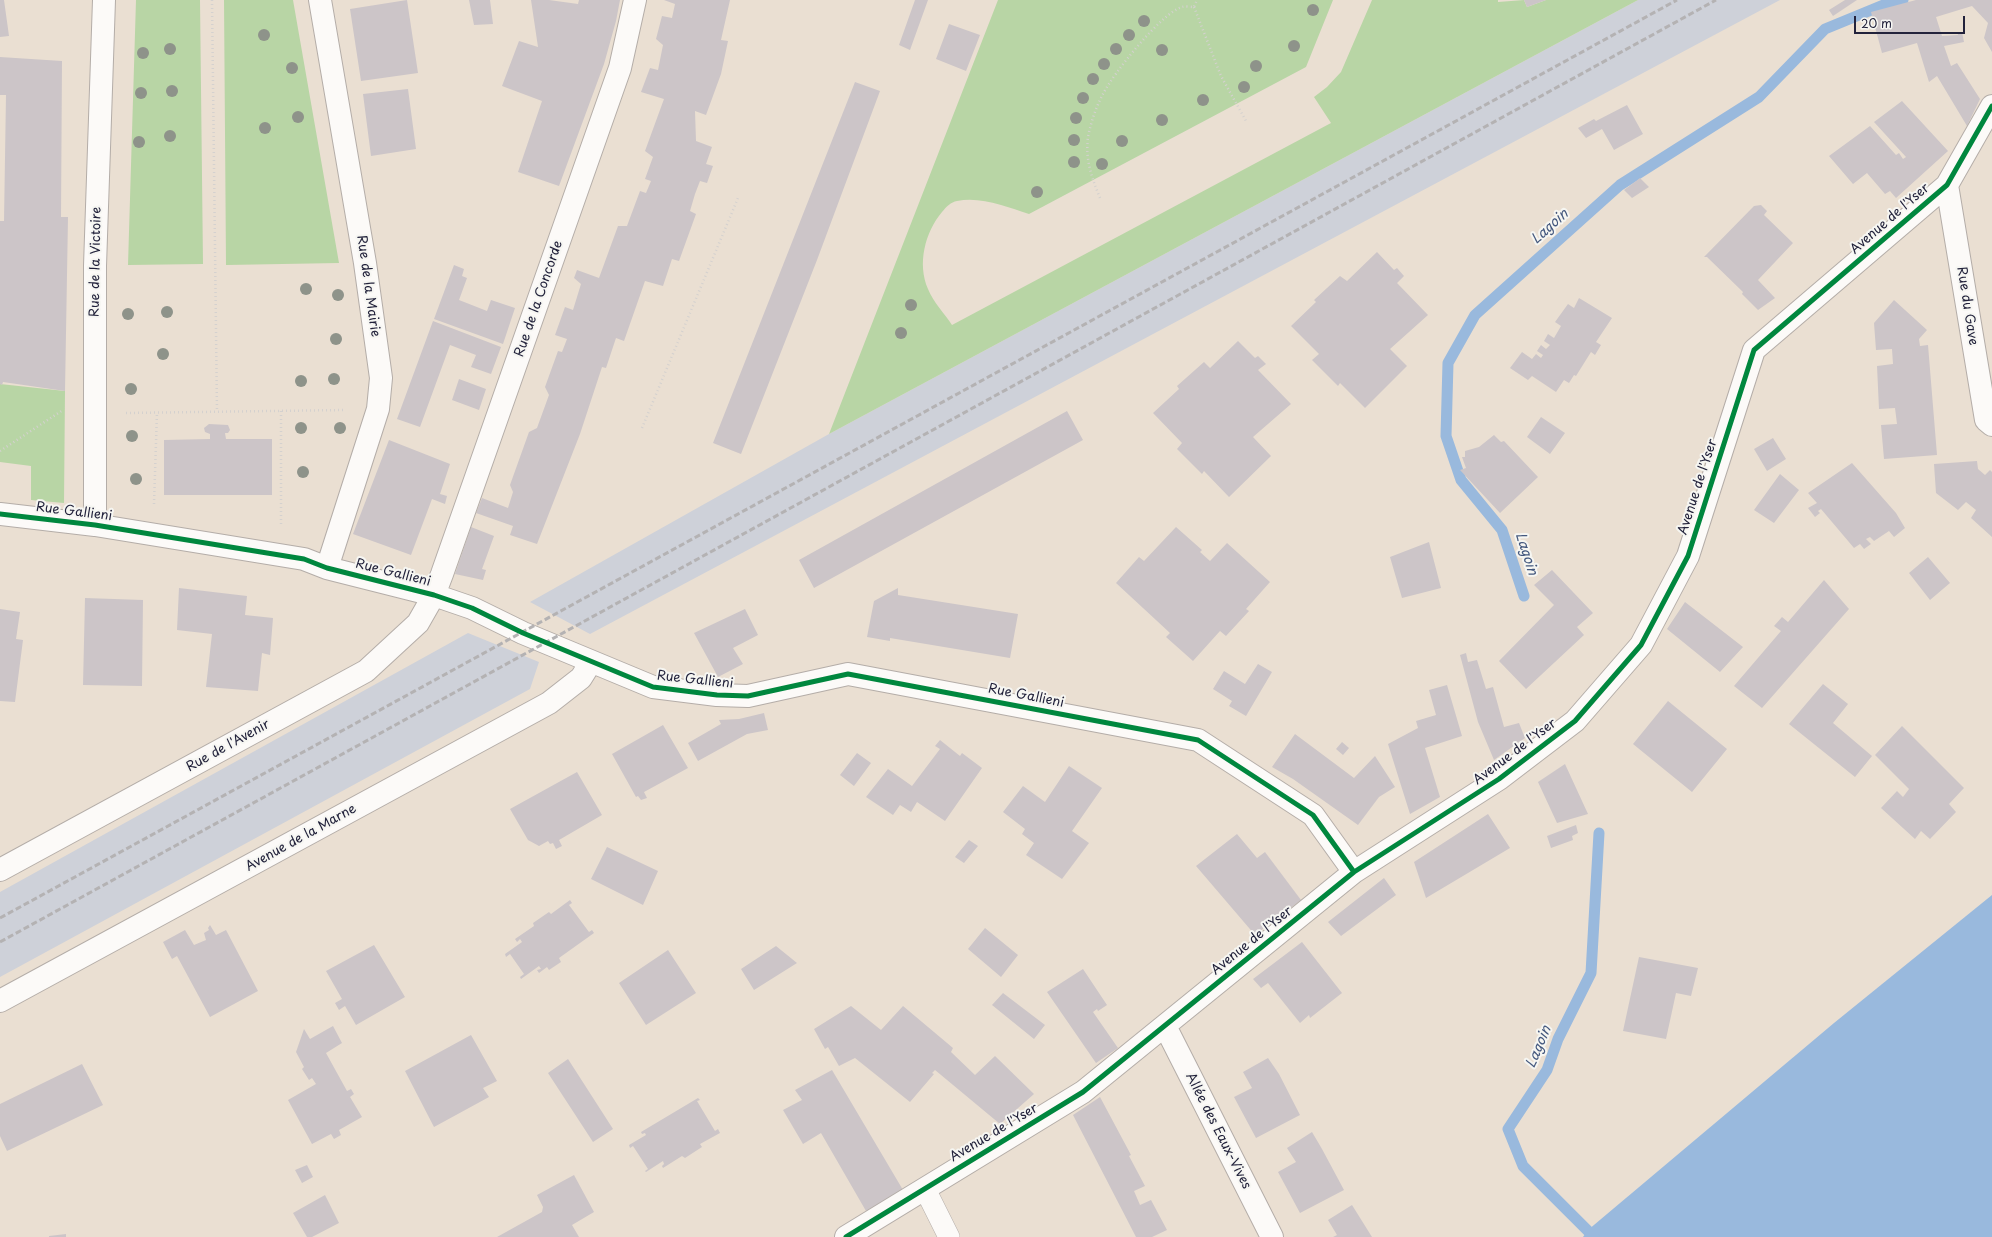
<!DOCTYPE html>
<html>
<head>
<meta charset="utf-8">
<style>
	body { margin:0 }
	#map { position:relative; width:1992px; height:1237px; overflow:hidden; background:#eadfd2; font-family:"Playpen Sans",sans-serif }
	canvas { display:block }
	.scale { position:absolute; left:1854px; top:16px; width:111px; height:18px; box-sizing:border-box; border:2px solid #22223b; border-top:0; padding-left:5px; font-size:12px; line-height:14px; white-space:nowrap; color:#22223b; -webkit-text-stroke:3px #f6f6f2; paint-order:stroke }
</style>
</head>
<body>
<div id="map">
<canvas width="1992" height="1237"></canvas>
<div class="scale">20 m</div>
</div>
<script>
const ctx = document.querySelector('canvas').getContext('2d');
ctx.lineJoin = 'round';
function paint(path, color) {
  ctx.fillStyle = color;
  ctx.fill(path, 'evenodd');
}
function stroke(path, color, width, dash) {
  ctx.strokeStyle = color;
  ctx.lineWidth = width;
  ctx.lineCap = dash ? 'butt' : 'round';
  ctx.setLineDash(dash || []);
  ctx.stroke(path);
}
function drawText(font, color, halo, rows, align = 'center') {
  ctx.font = font + ' "Playpen Sans",sans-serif';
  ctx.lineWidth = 4;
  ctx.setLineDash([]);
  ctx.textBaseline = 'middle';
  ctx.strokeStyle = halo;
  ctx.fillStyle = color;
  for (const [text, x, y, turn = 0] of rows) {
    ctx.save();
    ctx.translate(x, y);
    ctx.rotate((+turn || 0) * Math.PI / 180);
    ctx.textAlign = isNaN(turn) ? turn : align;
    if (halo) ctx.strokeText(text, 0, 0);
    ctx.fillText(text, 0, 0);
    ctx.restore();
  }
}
const industrial = new Path2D(`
	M1638 0H1780L590 634 530 602 829 434Z
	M468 633 539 662 530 689 0 977V892Z`);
const green = new Path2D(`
	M136 0H200L203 264 128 265Z
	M224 0H293L339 263 226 265Z
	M998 0H1333L1306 67 1029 214C1007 207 981 196 957 201 951 202 946 207 942 212 925 232 917 264 928 289 933 302 945 314 952 325L1331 123 1314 97 1327 87 1341 72 1372 0H1498V2L1524 0 1527 7 1546 0H1638L829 434Z
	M0 384 65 391 64 503 31 500V466L0 462Z`);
const water = new Path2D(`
	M1992 895V1237H1583L1588 1230 1834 1023Z`);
const stream = new Path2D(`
	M1524 596 1502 530 1461 480 1446 436 1448 363 1475 315 1620 185 1759 97 1825 29 1886 4 1903 0
	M1594 1237 1523 1166 1508 1129 1547 1070 1558 1039 1591 973 1599 833`);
const building = new Path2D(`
	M0 0H4L9 36 0 37Z
	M407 0 418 73 361 81 350 9Z
	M469 0H490L493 24 474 25Z
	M531 0H549L578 4 579 0H620L616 21 604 64 559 186 518 172 542 101 502 86 519 41 538 47Z
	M664 0H730L721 40 728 41 721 74 706 115 695 111 696 141 712 147 706 164 713 166 707 183 700 181 695 194 690 211 696 214 679 261 672 259 663 286 645 281 624 341 616 338 606 368 602 367 580 434 537 544 510 535 513 526 476 513 482 498 508 508 513 492 510 485 529 432 537 428 549 395 545 387 558 351 562 352 567 339 555 335 565 307 573 310 581 284 574 278 577 270 599 278 618 226H627L640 191 646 193 651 181 645 179 653 157 645 151 664 99 641 92 650 68 658 70 663 45 656 39 662 16 672 18 675 4Z
	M915 0H928L910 50 899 45Z
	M1524 0H1546L1527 7Z
	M1845 0H1857L1833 16 1829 10Z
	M1916 0H1992V52L1984 38 1988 23 1972 6 1936 17 1942 36 1958 35 1957 32H1962L1964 42 1944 46 1951 66 1957 63 1980 99 1967 126 1937 76 1929 82 1917 43 1882 53 1871 12Z
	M949 24 980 35 966 71 936 59Z
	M0 57 62 61 61 217H68L65 391 3 382 2 385 0 384V221H4L6 95H0Z
	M855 82 880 91 817 260 741 454 713 443Z
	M408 89 416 149 371 156 363 94Z
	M1902 101 1948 151 1896 198 1890 191 1885 194 1867 173 1853 184 1829 156 1870 126 1896 155 1899 153 1903 159 1906 157 1874 122Z
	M1627 105 1643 134 1614 150 1602 129 1586 138 1578 128 1594 119 1596 121Z
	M1640 178 1649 187 1632 198 1624 190Z
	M1761 205 1767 211 1764 215 1793 243 1758 280 1775 298 1758 310 1742 294 1743 292 1707 257H1704L1754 206Z
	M1377 252 1394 270 1397 268 1404 276 1397 283 1428 315 1390 349 1407 366 1365 408 1340 383 1338 386 1312 360 1319 354 1291 326 1316 302 1314 300 1340 276 1347 281Z
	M454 265 464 269 462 276 467 278 459 300 487 311 491 300 515 308 503 344 434 319Z
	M1579 298 1612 318 1596 342 1601 345 1595 355 1591 352 1576 376 1574 375 1569 383 1564 380 1556 392 1532 376 1528 380 1510 368 1522 352 1532 359 1536 354 1541 358 1543 355 1537 351 1541 345 1546 349 1550 345 1544 341 1548 334 1554 338 1561 326 1555 322 1568 304 1574 308Z
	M1894 300 1927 330 1919 339 1920 346 1928 345 1937 455 1884 459 1881 425 1897 424 1895 408 1879 409 1877 366 1893 364 1892 349 1876 350 1874 323Z
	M433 321 501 347 491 374 471 367 476 355 450 345 420 427 397 419Z
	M1238 341 1255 358 1258 356 1266 364 1258 370 1291 404 1253 437 1271 456 1229 497 1204 471 1202 474 1177 449 1182 443 1153 413 1179 389 1177 386 1204 362 1210 368Z
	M459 379 486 389 479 410 452 400Z
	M1067 411 1083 440 814 588 799 560Z
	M1541 417 1565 433 1550 454 1527 437Z
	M209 424 228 425 230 430 228 433H225L226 439H272V495H164V440L210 439V434L205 432 204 428Z
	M1494 435 1501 442 1504 441 1538 477 1500 513 1460 470 1466 468 1462 457H1465V451L1479 447Z
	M1773 438 1786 459 1767 471 1754 449Z
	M389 440 450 464 440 494 447 496 445 504 432 499 411 555 353 534Z
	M1977 461 1978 469 1985 475 1990 470 1992 472V537L1971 518 1976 510 1966 502 1958 510 1936 493 1934 464Z
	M1852 463 1896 513 1905 528 1894 537 1889 531 1874 541 1870 537 1866 539 1871 544 1864 549 1860 544 1854 548 1821 509 1818 511 1820 513 1815 517 1808 508 1817 503 1808 493Z
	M1780 474 1799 490 1774 523 1754 510Z
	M471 527 494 536 482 569 486 570 483 580 455 574Z
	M1176 527 1202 550 1200 552 1210 561 1227 543 1270 582 1246 609 1249 611 1226 636 1220 631 1193 661 1166 637 1170 633 1116 583 1139 557 1144 561Z
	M1429 542 1441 588 1402 598 1390 557Z
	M1928 557 1950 583 1930 600 1909 573Z
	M1552 570 1593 613 1577 627 1584 635 1526 689 1499 661 1554 605 1534 585Z
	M1824 580 1849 609 1762 708 1734 686 1781 631 1774 626 1782 617 1788 622Z
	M179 588 247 596 245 615 273 618 270 655 262 653 258 691 206 687 212 634 177 630Z
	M898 588V595L1018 614 1010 658 890 638V641L867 637 874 601Z
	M85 598 143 600 142 686 83 685Z
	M1685 602 1743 647 1720 672 1667 629Z
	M0 609 20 612 16 639 23 640 15 702 0 701Z
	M745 609 758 635 733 648 743 664 718 677 694 633Z
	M1466 653 1468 662 1477 660 1486 689 1493 687 1504 727 1519 723 1525 738 1494 760 1478 722 1460 655Z
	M1258 664 1272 672 1246 716 1229 706 1232 701 1213 689 1224 671 1245 684Z
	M1823 684 1848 704 1833 723 1872 756 1855 777 1789 724Z
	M1447 685 1462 736 1425 748 1440 797 1410 814 1388 744 1418 728 1416 721 1436 715 1429 690Z
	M1668 701 1727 749 1692 792 1633 744Z
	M764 713 768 730 747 734 698 761 688 743 721 724 719 720 739 719Z
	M663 725 688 768 644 792 647 798 641 800 638 796 636 797 612 754Z
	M1902 726 1964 788 1949 804 1956 812 1930 839 1921 831 1915 839 1881 808 1897 791 1903 797 1909 789 1875 755Z
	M1295 734 1354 778 1375 756 1395 787 1379 797 1358 825 1293 779 1272 767Z
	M940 740 960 756 962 753 982 768 945 821 917 802 911 812 900 805 893 815 866 797 888 769 912 786 940 749 935 746Z
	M1342 742 1349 748 1343 755 1336 749Z
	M857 753 871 763 854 786 840 775Z
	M1565 764 1588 814 1557 823 1538 782Z
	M1069 766 1102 788 1072 831 1089 843 1062 879 1026 855 1034 843 1022 834 1025 829 1003 812 1023 786 1045 802Z
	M577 772 602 815 559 840 562 846 556 849 553 843 550 844 548 841 539 846 528 840 510 809Z
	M1488 814 1510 848 1426 898 1414 862Z
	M1576 825 1578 833 1572 836 1573 840 1551 848 1547 836Z
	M1237 834 1257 858 1265 852 1301 900 1255 935 1196 866Z
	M969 840 978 846 964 863 955 857Z
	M607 847 658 871 643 905 591 879Z
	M1384 878 1396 895 1341 936 1328 922Z
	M570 900 572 903 569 905 589 932 592 930 594 933 559 958 561 962 549 970 547 967 539 973 537 970 541 969 539 966 521 979 520 977 524 974 510 954 506 957 505 954 522 942 520 939 517 942 515 939 534 926 533 923 549 912 551 914Z
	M210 925 216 935 226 930 258 991 210 1017 177 956 172 959 163 942 185 930 194 945 206 940 204 933 209 930 208 928Z
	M985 928 1018 955 1001 977 968 949Z
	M1302 942 1342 993 1310 1018 1309 1015 1300 1023 1268 983 1261 988 1253 979Z
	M374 945 405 997 356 1025 345 1006 339 1010 335 1003 342 999 326 971Z
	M776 946 797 963 754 990 741 969Z
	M668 950 696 993 646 1025 619 983Z
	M1639 957 1698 968 1691 996 1676 993 1666 1039 1623 1031Z
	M1083 969 1107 1005 1098 1011 1097 1009 1093 1012 1118 1048 1096 1063 1047 992Z
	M1003 993 1045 1025 1034 1039 992 1005Z
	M851 1006 881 1030 903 1006 953 1048 951 1052 975 1075 995 1056 1034 1094 1000 1124 935 1070 932 1073 934 1074 910 1102 855 1058 839 1066 828 1047 825 1049 814 1029Z
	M333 1026 342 1043 326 1053 347 1091 351 1089 354 1094 350 1097 362 1117 339 1130 341 1135 334 1139 331 1134 312 1144 288 1100 316 1084 312 1078 309 1080 302 1069 304 1067 296 1052 304 1029 310 1039Z
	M471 1035 497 1081 483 1088 489 1097 434 1127 405 1071Z
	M1268 1058 1279 1074 1300 1115 1256 1138 1234 1097 1252 1088 1243 1072Z
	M568 1059 613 1129 593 1142 548 1073Z
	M82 1064 103 1105 7 1151 0 1136V1104Z
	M832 1070 903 1190 866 1211 821 1133 803 1144 783 1110 802 1100 795 1090Z
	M1100 1097 1131 1155 1129 1156 1145 1186 1134 1191 1140 1205 1151 1200 1167 1230 1152 1237H1136L1073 1115Z
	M698 1098 700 1100 697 1101 715 1131 718 1129 720 1133 700 1144 702 1147 685 1158 682 1156 663 1168 662 1166 664 1164 663 1161 646 1172 645 1171 648 1169 633 1146 630 1148 629 1145 646 1135 645 1133 642 1134 641 1132Z
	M1312 1132 1322 1149 1344 1190 1300 1213 1278 1172 1296 1162 1287 1148Z
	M307 1165 313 1177 302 1183 295 1170Z
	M574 1175 594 1212 572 1225 579 1237H497L542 1212 543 1207 537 1195Z
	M325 1195 339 1223 312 1237H307L293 1213Z
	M1352 1205 1372 1237H1333L1337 1235 1328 1220Z
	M66 1234V1237H49V1236Z`);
const path = new Path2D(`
	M212 0 217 412
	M1194 7 1221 76 1246 121
	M1100 198C1092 178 1085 160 1088 137 1091 122 1096 107 1103 94 1113 74 1161 13 1182 7 1185 6 1191 7 1194 7L1197 0
	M281 411V524
	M126 413 345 410
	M642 428 738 198
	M0 451 63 410
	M154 504 157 412`);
const service = new Path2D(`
	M925 1189 949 1237`);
const minor = new Path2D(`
	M320 0 365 263 381 378 378 409 327 568
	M1947 185 1986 420 1992 425
	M0 514 95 525 304 559 327 568 434 595 472 608 523 633 653 687 717 695 748 696 848 674 1198 740 1313 815 1354 872
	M95 525V266L104 0
	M0 870 366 671 418 623 434 595 442 574 620 68 635 0
	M0 1001 549 703 581 678 591 662
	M1165 1026 1272 1237
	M846 1237 1083 1092 1354 872 1499 779 1575 721 1641 645 1688 556 1754 350 1947 185 1992 106`);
const rail = new Path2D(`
	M0 918 1677 0
	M0 942 1716 0`);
const cycleway = new Path2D(`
	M0 514 95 525 304 559 327 568 434 595 472 608 523 633 653 687 717 695 748 696 848 674 1198 740 1313 815 1354 872
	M846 1237 1083 1092 1354 872 1499 779 1575 721 1641 645 1688 556 1754 350 1947 185 1992 106`);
const trees = [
	[1313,10],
	[1144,21],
	[264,35],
	[1129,35],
	[1294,46],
	[170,49],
	[1116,49],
	[1162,50],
	[143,53],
	[1104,64],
	[1256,66],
	[292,68],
	[1093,79],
	[1244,87],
	[172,91],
	[141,93],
	[1083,98],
	[1203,100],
	[298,117],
	[1076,118],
	[1162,120],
	[265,128],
	[170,136],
	[1074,140],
	[1122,141],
	[139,142],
	[1074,162],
	[1102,164],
	[1037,192],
	[306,289],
	[338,295],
	[911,305],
	[167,312],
	[128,314],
	[901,333],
	[336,339],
	[163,354],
	[334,379],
	[301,381],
	[131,389],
	[301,428],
	[340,428],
	[132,436],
	[303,472],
	[136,479]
];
const streetNames = [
	["Avenue de l'Yser",1890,219,-41],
	["Rue de la Victoire",96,262,-89],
	["Rue de la Mairie",368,286,82],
	["Rue de la Concorde",539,299,-71],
	["Rue du Gave",1967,306,81],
	["Avenue de l'Yser",1698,487,-72],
	["Rue Gallieni",74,512,7],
	["Rue Gallieni",393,573,14],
	["Rue Gallieni",695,680,6],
	["Rue Gallieni",1026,696,11],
	["Rue de l'Avenir",228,746,-29],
	["Avenue de l'Yser",1515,752,-37],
	["Avenue de la Marne",301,838,-29],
	["Avenue de l'Yser",1252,941,-39],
	["Allée des Eaux-Vives",1218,1131,63],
	["Avenue de l'Yser",994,1133,-31]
];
const waterNames = [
	["Lagoin",1550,227,-42],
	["Lagoin",1526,554,72],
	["Lagoin",1539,1047,-67]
];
paint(industrial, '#ced1d9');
paint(green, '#b8d5a5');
paint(water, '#99b9dd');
stroke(stream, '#99b9dd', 11);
paint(building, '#ccc5c8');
stroke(service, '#b4ada8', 22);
stroke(minor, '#b4ada8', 24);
stroke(path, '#d4d1cf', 2.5, [1, 3]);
stroke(service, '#fcfaf8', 21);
stroke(minor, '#fcfaf8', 22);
stroke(rail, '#b4b2b3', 3, [6, 3]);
stroke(cycleway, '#00873e', 5);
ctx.fillStyle = '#8e938a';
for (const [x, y] of trees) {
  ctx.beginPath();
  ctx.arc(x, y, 6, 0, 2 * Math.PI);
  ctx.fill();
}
drawText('13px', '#22223b', '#f6f6f2', streetNames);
drawText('italic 14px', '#44587e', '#f6f6f2', waterNames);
</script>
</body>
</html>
